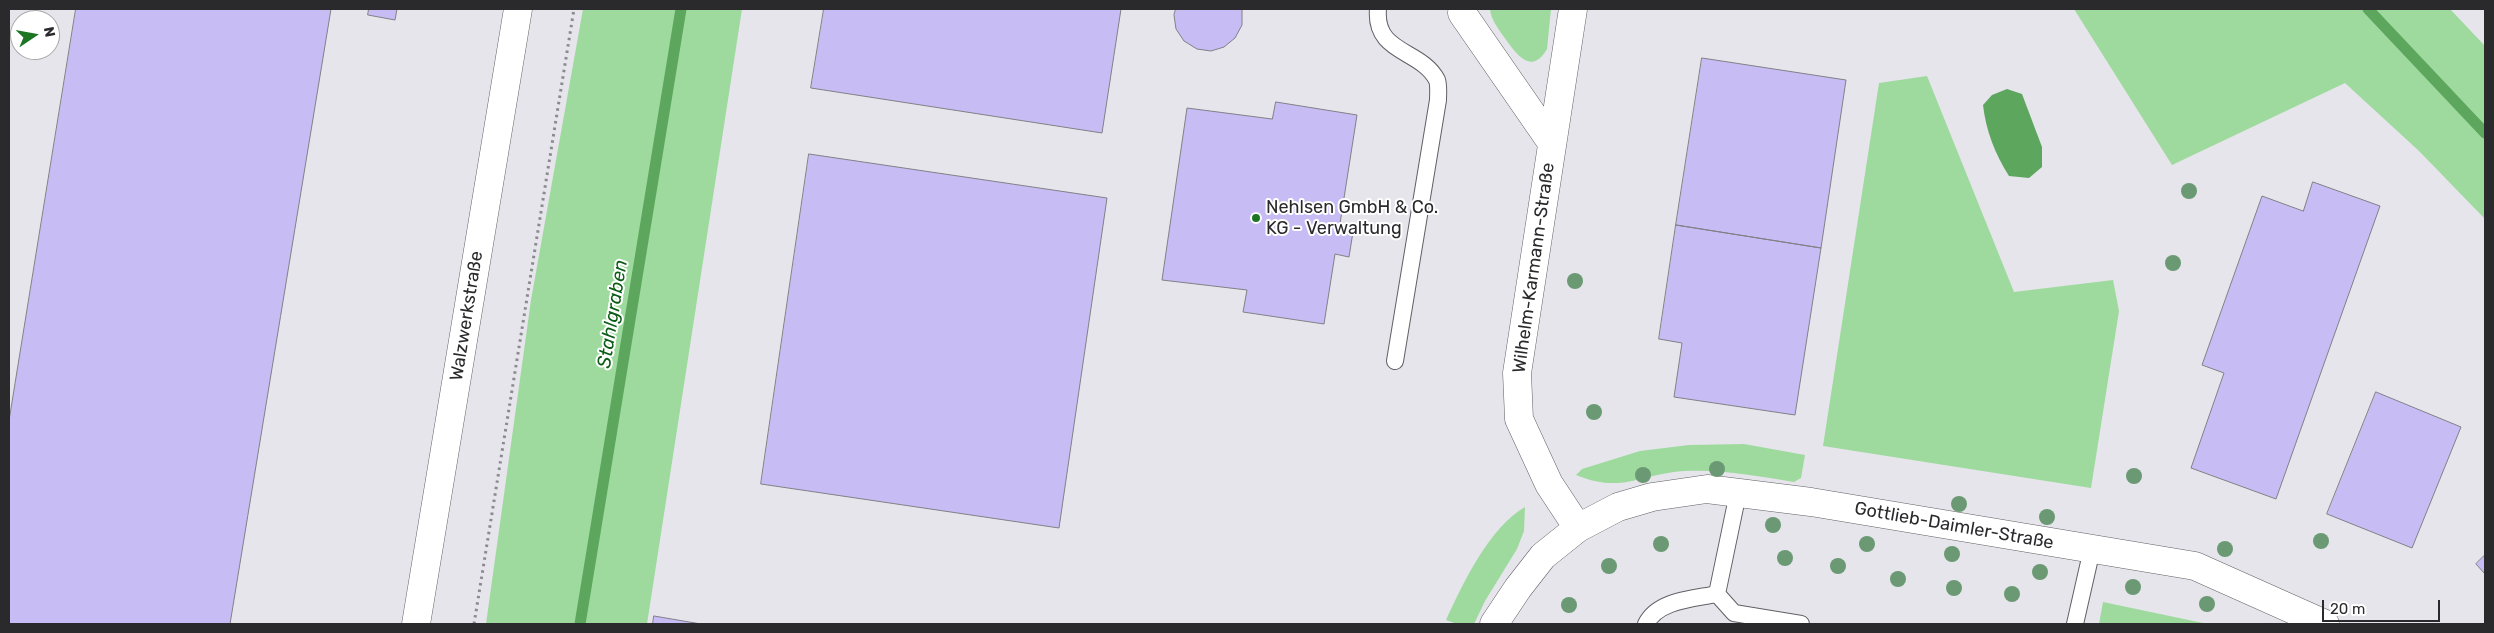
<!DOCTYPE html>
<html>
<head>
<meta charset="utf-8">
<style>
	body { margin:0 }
	#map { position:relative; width:2494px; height:633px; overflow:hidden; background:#e6e5eb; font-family:Rubik,sans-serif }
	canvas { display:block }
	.frame { position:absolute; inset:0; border:10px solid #2a292c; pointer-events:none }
	.north { position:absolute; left:10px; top:10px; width:50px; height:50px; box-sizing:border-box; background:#fff; border:1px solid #aaa9ab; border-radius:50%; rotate:78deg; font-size:14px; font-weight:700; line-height:20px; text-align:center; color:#2a292c }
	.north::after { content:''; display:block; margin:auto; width:18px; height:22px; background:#1b7523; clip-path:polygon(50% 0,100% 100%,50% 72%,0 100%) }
	.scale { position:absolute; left:2322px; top:600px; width:118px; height:22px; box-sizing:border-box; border:2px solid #2a292c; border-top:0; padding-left:6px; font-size:15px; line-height:18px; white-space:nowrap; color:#2a292c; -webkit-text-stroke:4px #fff; paint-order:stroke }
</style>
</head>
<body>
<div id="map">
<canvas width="2494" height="633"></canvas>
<div class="frame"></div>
<div class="north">N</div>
<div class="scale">20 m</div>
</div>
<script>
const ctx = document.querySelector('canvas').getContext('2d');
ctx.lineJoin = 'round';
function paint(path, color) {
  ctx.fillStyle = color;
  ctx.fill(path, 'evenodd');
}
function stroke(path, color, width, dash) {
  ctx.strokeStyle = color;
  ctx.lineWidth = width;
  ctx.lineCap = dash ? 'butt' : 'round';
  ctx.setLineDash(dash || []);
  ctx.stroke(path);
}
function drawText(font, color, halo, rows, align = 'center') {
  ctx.font = font + ' Rubik,sans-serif';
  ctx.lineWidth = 4;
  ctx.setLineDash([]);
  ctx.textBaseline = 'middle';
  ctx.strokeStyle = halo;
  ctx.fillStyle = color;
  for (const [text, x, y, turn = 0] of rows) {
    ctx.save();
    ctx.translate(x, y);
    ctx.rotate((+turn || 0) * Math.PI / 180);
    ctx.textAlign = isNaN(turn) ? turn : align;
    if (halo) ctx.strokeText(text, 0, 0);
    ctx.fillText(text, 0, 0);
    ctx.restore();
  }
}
const green = new Path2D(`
	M583 9H742L647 624H486L531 300Z
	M1490 9H1551L1547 49C1531 77 1515 52 1504 37 1498 28 1491 20 1490 9Z
	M2074 9H2450L2485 46V219L2419 151 2345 83 2172 165Z
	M1927 76 2014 292 2113 280 2119 311 2091 488 1823 446 1879 83Z
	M1744 444 1805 455 1801 478 1794 482C1758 476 1721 469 1684 471 1640 474 1622 494 1576 475L1582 469 1640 451 1689 445Z
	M1525 507 1524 531 1517 549 1485 601 1474 624H1457L1446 620C1463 583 1489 528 1525 507Z
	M2103 602 2203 623V624H2099Z`);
const water = new Path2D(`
	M2007 89 2022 94 2042 147V167L2029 178 2009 176C1995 154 1986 131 1983 105L1992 95Z`);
const stream = new Path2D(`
	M2368 9 2485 133
	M580 624 681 9`);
const building = new Path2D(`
	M76 9H331L230 624H9V421Z
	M369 9H397L395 20 368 15Z
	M824 9H1121L1102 133 811 88Z
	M1176 9H1242V25L1235 38 1224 47 1211 51 1197 49 1184 41 1176 29 1174 15Z
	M1702 58 1846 80 1821 248 1676 225Z
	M1276 102 1357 115 1339 230 1353 232 1349 257 1335 254 1324 324 1243 312 1247 290 1162 280 1187 108 1272 119Z
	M809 154 1107 198 1059 528 761 484Z
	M2313 182 2380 206 2276 499 2191 468 2224 373 2202 365 2262 196 2303 211Z
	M1676 225 1821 248 1795 415 1674 397 1682 343 1659 339Z
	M2376 392 2461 427 2412 548 2327 514Z
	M2485 555V574L2476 564Z
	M654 616 701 624H653Z`);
const path = new Path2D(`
	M474 624 574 9`);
const lane = new Path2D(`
	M1378 9C1374 54 1421 49 1437 80 1439 86 1438 94 1438 100L1395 361
	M1738 493 1717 594 1734 613 1801 624
	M1646 624C1658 600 1693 599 1717 594
	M2075 624 2092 549`);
const street = new Path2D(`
	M1463 9 1462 13 1552 143
	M1573 9 1517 373 1519 419 1549 484 1578 528
	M416 624 518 9
	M1494 624 1518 588 1543 556 1578 528 1618 507 1652 497 1707 489 1811 502 2195 566 2325 624`);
const trees = [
	[2189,191],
	[2173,263],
	[1575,281],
	[1594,412],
	[1717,469],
	[1643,475],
	[2134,476],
	[1959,504],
	[2047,517],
	[1773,525],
	[2321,541],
	[1661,544],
	[1867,544],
	[2225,549],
	[1952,554],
	[1785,558],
	[1609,566],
	[1838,566],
	[2040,572],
	[1898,579],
	[2133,587],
	[1954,588],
	[2012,594],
	[2207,604],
	[1569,605]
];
const markers = [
	[1256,218,5,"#1b7523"]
];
const poiNames = [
	["Nehlsen GmbH & Co.",1266,208],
	["KG - Verwaltung",1266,229]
];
const streetNames = [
	["Wilhelm-Karmann-Straße",1534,268,-82],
	["Walzwerkstraße",467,316,-81],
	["Gottlieb-Daimler-Straße",1954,526,10]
];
const waterNames = [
	["Stahlgraben",613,314,-81]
];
paint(green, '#9eda9d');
paint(water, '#5ca75d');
stroke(stream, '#5ca75d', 11);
paint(building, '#c7bcf4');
stroke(building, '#818086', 1);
stroke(lane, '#616065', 18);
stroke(street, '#616065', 29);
stroke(path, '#8b8a8f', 3, [2.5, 4]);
stroke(lane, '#fff', 16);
stroke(street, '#fff', 28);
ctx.fillStyle = '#6a9973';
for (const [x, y] of trees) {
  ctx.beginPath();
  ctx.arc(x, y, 8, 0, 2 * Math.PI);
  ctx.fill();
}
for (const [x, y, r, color] of markers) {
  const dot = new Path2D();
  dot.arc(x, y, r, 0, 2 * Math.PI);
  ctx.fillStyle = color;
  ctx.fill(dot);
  stroke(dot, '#fff', 2);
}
drawText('18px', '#2a292c', '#fff', poiNames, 'left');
drawText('18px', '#2a292c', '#fff', streetNames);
drawText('italic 19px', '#0b5d15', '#fff', waterNames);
</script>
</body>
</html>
